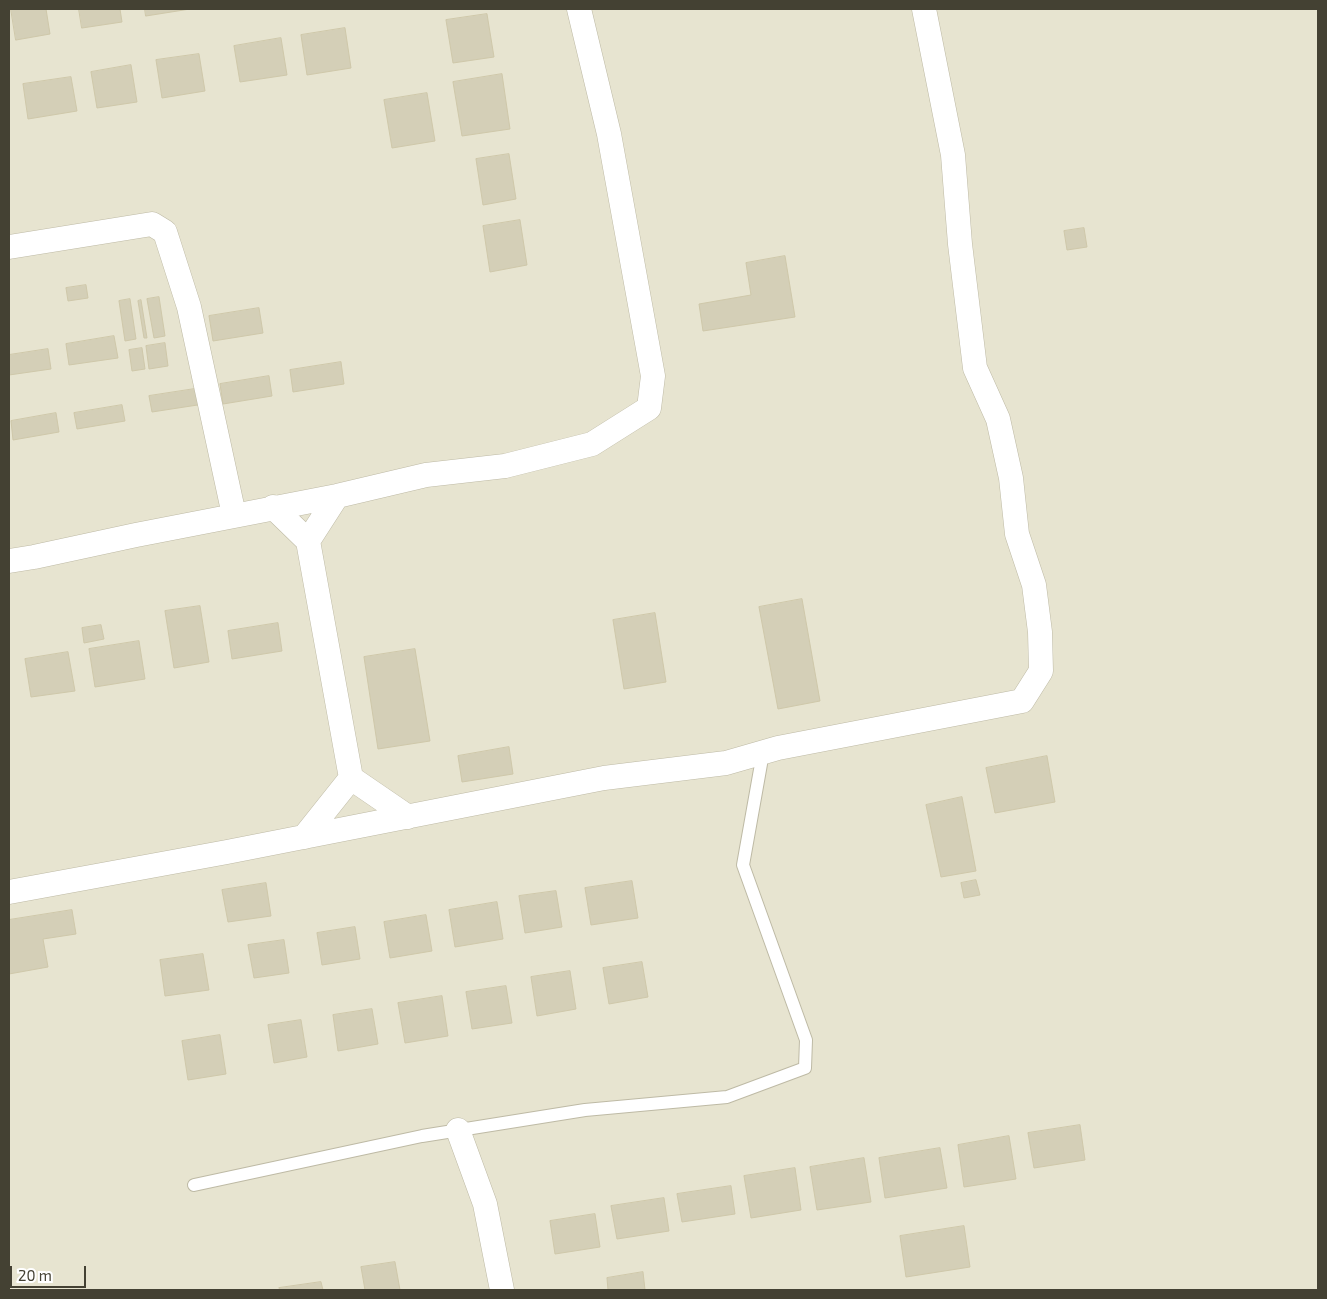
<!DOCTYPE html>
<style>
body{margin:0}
#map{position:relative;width:1327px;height:1299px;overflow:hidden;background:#f2f1e3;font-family:"Exo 2",sans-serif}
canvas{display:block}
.frame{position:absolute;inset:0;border:10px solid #444133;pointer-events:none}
.scale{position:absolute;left:10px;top:1266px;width:76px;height:22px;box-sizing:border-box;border:2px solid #444133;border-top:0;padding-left:6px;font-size:15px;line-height:18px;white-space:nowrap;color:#444133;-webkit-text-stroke:4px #fff;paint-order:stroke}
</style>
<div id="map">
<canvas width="1327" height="1299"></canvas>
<div class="frame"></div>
<div class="scale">20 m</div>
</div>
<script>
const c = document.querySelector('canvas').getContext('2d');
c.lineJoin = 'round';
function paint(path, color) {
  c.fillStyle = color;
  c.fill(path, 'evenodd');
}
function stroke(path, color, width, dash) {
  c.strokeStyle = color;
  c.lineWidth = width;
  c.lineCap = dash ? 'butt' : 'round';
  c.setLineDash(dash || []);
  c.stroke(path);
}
const residential = new Path2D(`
 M9 9H1318V1290H9Z`);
const building = new Path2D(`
 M11 9H46L50 34 16 40Z
 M79 9H120L122 22 82 28Z
 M145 9H190L146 16Z
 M487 14 494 57 453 63 446 20Z
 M345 28 351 68 307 75 301 35Z
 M281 38 287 75 240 82 234 46Z
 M199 54 205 91 162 98 156 60Z
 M131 65 137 102 97 108 91 72Z
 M502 74 510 129 462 136 453 82Z
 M71 77 77 111 28 119 23 84Z
 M427 93 435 141 392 148 384 100Z
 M509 154 516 199 483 205 476 159Z
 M520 220 527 265 490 272 483 226Z
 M1084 228 1087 247 1067 250 1064 231Z
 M785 256 795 317 703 331 699 304 751 295 746 263Z
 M86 285 88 298 68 301 66 288Z
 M159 297 165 336 154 338 147 299Z
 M130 299 136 339 125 341 119 301Z
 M141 300 147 338H144L138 301Z
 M259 308 263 333 213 341 209 316Z
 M114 336 118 358 69 365 66 344Z
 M165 343 168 366 149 369 146 346Z
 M142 348 145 369 132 371 129 350Z
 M48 349 51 369 9 375V355Z
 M341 362 344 384 293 392 290 370Z
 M269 376 272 396 223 404 220 384Z
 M201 388 204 404 152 412 149 396Z
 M122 405 125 421 77 429 74 413Z
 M56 413 59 432 13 440 11 421Z
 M802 599 820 701 778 709 759 607Z
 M200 606 209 662 174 668 165 611Z
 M655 613 666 682 624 689 613 620Z
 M278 623 282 651 232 659 228 631Z
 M101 625 104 639 84 643 82 628Z
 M139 641 145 679 95 687 89 649Z
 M415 649 430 741 378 749 364 657Z
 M68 652 75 691 31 697 25 659Z
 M509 747 513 774 462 782 458 756Z
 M1047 756 1055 802 995 813 986 768Z
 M962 797 976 871 941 877 926 805Z
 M976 880 980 895 964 898 961 883Z
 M632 881 638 918 591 925 585 888Z
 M266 883 271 916 228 922 222 890Z
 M556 891 562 927 525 933 519 896Z
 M497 902 503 939 455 947 449 910Z
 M72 910 76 934 43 939 48 967 9 974V920Z
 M426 915 432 951 390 958 384 922Z
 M355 927 360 959 322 965 317 933Z
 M284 940 289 973 254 978 248 945Z
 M203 954 209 990 165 996 160 960Z
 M642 962 648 997 609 1004 603 968Z
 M570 971 576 1009 537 1016 531 977Z
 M506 986 512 1023 472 1029 466 992Z
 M442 996 448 1036 405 1043 398 1003Z
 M372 1009 378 1044 338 1051 333 1015Z
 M301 1020 307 1057 274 1063 268 1025Z
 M220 1035 226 1074 188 1080 182 1041Z
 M1080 1125 1085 1160 1034 1168 1028 1133Z
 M1009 1136 1016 1179 964 1187 958 1145Z
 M940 1148 947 1188 885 1198 879 1158Z
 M864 1158 871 1202 817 1210 810 1167Z
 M795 1168 801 1210 751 1218 744 1176Z
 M731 1186 735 1214 682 1222 677 1194Z
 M664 1198 669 1231 617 1239 611 1206Z
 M595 1214 600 1247 555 1254 550 1221Z
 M964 1226 970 1267 906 1277 900 1236Z
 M395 1262 400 1290H365L361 1267Z
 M643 1272 645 1290H608L607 1278Z
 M321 1282 323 1290H280L279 1288Z`);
const service = new Path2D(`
 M194 1185 422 1136 585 1110 727 1097 805 1068 806 1040 743 865 761 764V753`);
const minor = new Path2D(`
 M9 247 152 224 165 232 189 307 234 515
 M273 507 308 541 351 778 304 837
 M308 541 337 496
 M9 561 34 557 136 535 337 496 426 475 505 466 592 444 649 408 653 376 609 134 579 9
 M351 778 408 817
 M9 892 227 852 604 778 726 763 778 748 1022 701 1041 671 1040 632 1034 585 1017 534 1011 478 998 419 975 368 960 244 953 155 924 9
 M458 1130 485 1204 502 1290`);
paint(residential, '#e7e4d0');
paint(building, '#d4cfb7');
stroke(building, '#cfc8aa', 1);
stroke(service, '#bebaa5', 14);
stroke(minor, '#bebaa5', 25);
stroke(service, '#fff', 12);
stroke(minor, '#fff', 24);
</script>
